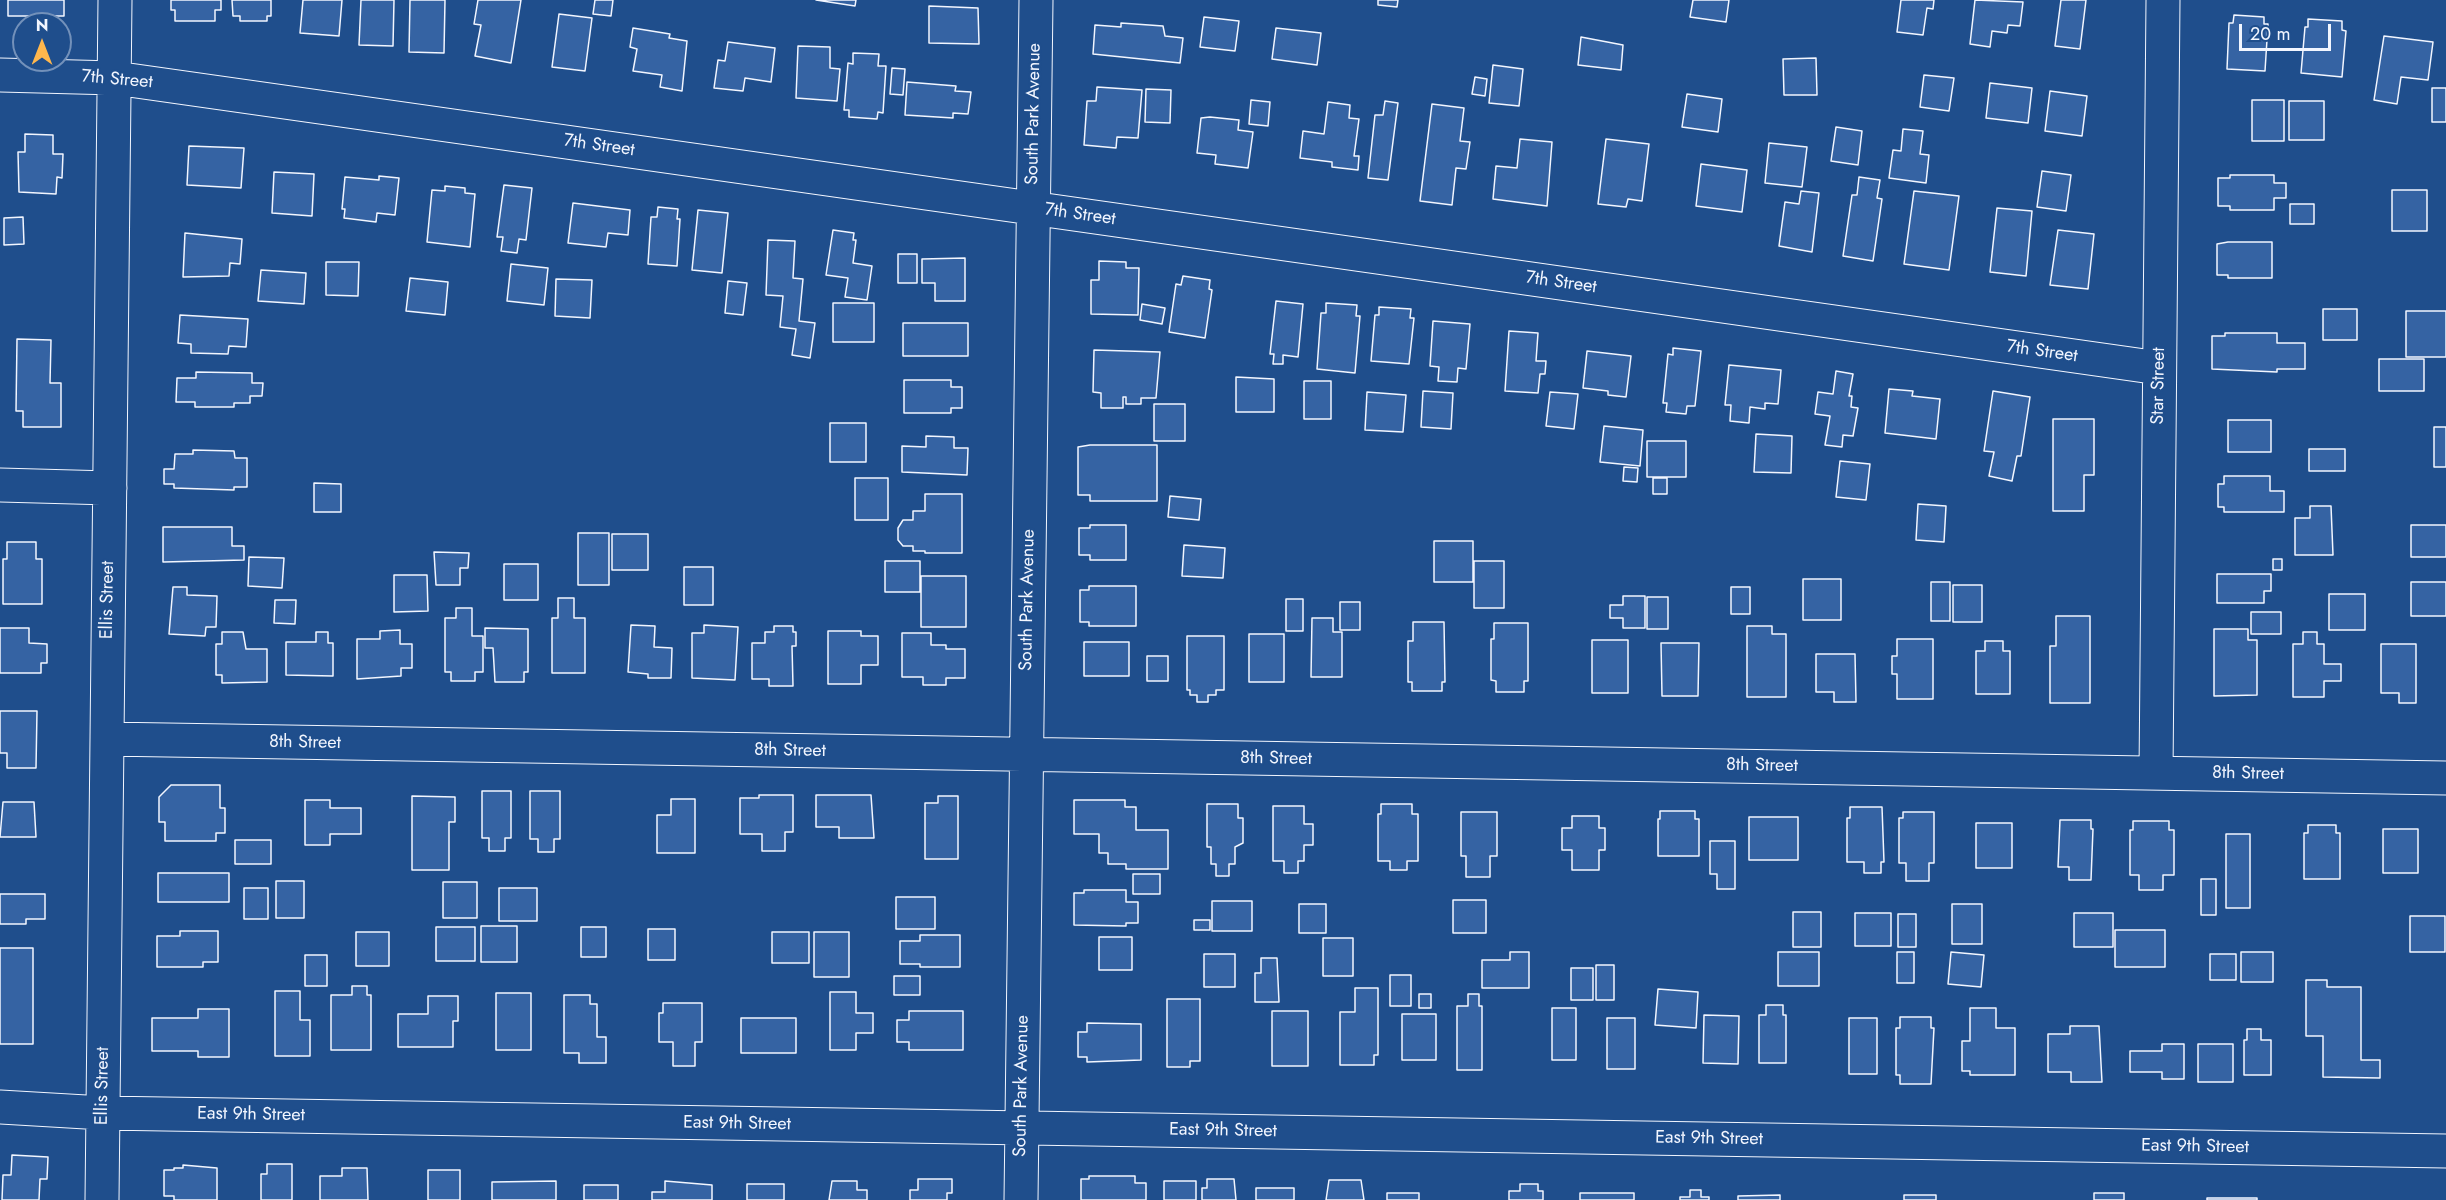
<!DOCTYPE html>
<style>
body{margin:0}
#map{position:relative;width:2446px;height:1200px;overflow:hidden;background:#1f4e8c;font-family:Jost,sans-serif}
canvas{display:block}
.north{position:absolute;left:12px;top:12px;width:60px;height:60px;box-sizing:border-box;background:#1f4e8c;border:2px solid #7391ba;border-radius:50%;rotate:0deg;font-size:16px;font-weight:700;line-height:24px;text-align:center;color:#f2f6ff}
.north::after{content:'';display:block;margin:auto;width:21px;height:27px;background:#ffb74d;clip-path:polygon(50% 0,100% 100%,50% 72%,0 100%)}
.scale{position:absolute;left:2239px;top:24px;width:92px;height:27px;box-sizing:border-box;border:3px solid #f2f6ff;border-top:0;padding-left:8px;font-size:18px;line-height:21px;white-space:nowrap;color:#f2f6ff;-webkit-text-stroke:4px #1f4e8c;paint-order:stroke}
</style>
<div id="map">
<canvas width="2446" height="1200"></canvas>
<div class="north">N</div>
<div class="scale">20 m</div>
</div>
<script>
const c = document.querySelector('canvas').getContext('2d');
c.lineJoin = 'round';
function paint(path, color) {
  c.fillStyle = color;
  c.fill(path, 'evenodd');
}
function stroke(path, color, width, dash) {
  c.strokeStyle = color;
  c.lineWidth = width;
  c.lineCap = dash ? 'butt' : 'round';
  c.setLineDash(dash || []);
  c.stroke(path);
}
function drawText(font, color, halo, rows, align = 'center') {
  c.font = font + ' Jost,sans-serif';
  c.lineWidth = 4.5;
  c.setLineDash([]);
  c.textBaseline = 'middle';
  c.strokeStyle = halo;
  c.fillStyle = color;
  for (const [text, x, y, turn = 0] of rows) {
    c.save();
    c.translate(x, y);
    c.rotate((+turn || 0) * Math.PI / 180);
    c.textAlign = isNaN(turn) ? turn : align;
    if (halo) c.strokeText(text, 0, 0);
    c.fillText(text, 0, 0);
    c.restore();
  }
}
const building = new Path2D(`
 M8 0H64V16H8Z
 M171 0H221V10H215V21H175V10H171Z
 M232 0H271V16H267V21H240V16H233Z
 M303 0H342L339 36 300 33Z
 M361 0H394L393 46 359 45Z
 M410 0H445L444 53 409 52Z
 M478 0H521L511 63 475 56 481 25 474 24Z
 M595 0H613L611 16 593 14Z
 M816 0H856L855 6Z
 M1378 0H1398L1397 7 1378 5Z
 M1693 0H1729L1726 22 1690 17Z
 M1901 0H1934L1933 9 1927 8 1923 35 1897 32Z
 M1975 0 2023 2 2020 26 2008 25 2007 33 1992 31 1990 47 1970 44Z
 M2061 0H2086L2080 49 2055 46Z
 M929 6 978 8 979 44 929 43Z
 M559 14 592 18 585 71 552 67Z
 M2234 15 2264 17V24H2268L2265 71 2227 69 2229 23H2233Z
 M1204 17 1239 21 1235 51 1200 47Z
 M2308 19 2342 21V30L2346 31 2342 77 2301 73 2305 27H2308Z
 M1121 23 1163 26 1165 36 1183 38 1180 63 1093 54 1095 25 1121 27Z
 M633 28 670 34 669 38 687 41 682 91 660 87 662 75 633 71 637 49 630 47Z
 M1276 28 1321 33 1317 65 1272 59Z
 M2384 36 2433 42 2428 80 2401 77 2397 104 2374 100Z
 M1581 37 1623 45 1621 70 1578 65Z
 M728 42 775 48 771 82 745 78 743 91 714 88 718 60 725 61Z
 M798 46 830 47V68L840 69 837 101 796 98Z
 M853 53 879 54 878 66H886L883 113 878 112 877 119 849 117V110H844L848 63 853 64Z
 M1816 58 1817 95H1784L1783 59Z
 M1493 65 1523 69 1519 106 1489 103Z
 M892 68 905 69 903 95 890 94Z
 M1924 75 1954 78 1949 111 1920 107Z
 M1475 77 1487 79 1485 96 1472 94Z
 M907 82 956 86 955 91 971 92 968 114 953 113V118L905 115Z
 M1990 83 2032 88 2028 123 1986 118Z
 M1097 87 1142 90 1138 138 1117 137 1116 148 1084 145 1087 101H1096Z
 M2432 88H2446V122H2432Z
 M1146 89 1171 90 1170 123 1145 122Z
 M2050 91 2087 96 2082 136 2045 131Z
 M1687 94 1722 99 1718 132 1682 127Z
 M1251 100 1270 102 1268 126 1249 124Z
 M2252 100H2284V141H2252Z
 M1385 101 1398 103 1388 180 1368 178 1375 115H1383Z
 M2289 101H2324V140H2289Z
 M1328 102 1350 105 1349 118 1359 119 1354 156H1359L1358 170 1332 167V162L1300 158 1303 131 1324 134Z
 M1432 104 1464 108 1460 141 1470 142 1466 169 1456 168 1452 205 1420 201Z
 M1210 117 1239 120 1238 130 1253 132 1248 168 1215 164 1216 155 1197 153 1201 118Z
 M1836 127 1862 131 1858 165 1831 161Z
 M1903 129 1923 131 1920 154 1929 155 1926 183 1889 178 1893 150 1901 151Z
 M25 134 53 135V154H63L62 178 57 177 56 194 19 192 18 152H25Z
 M1520 139 1552 142 1547 206 1493 199 1496 166 1517 168Z
 M1606 139 1649 144 1642 201 1628 199 1626 207 1598 204Z
 M1769 143 1807 147 1802 187 1765 183Z
 M189 146 244 148 241 188 187 185Z
 M1701 164 1747 170 1742 212 1696 206Z
 M2042 171 2071 175 2066 211 2037 207Z
 M274 172 314 174 312 216 272 213Z
 M2230 175H2274V183H2286V198H2274V210H2230V206H2218V178H2230Z
 M379 176 399 178 395 215 377 213 376 222 344 218 345 209H342L345 177 379 180Z
 M1859 177 1880 180 1877 198 1882 199 1873 261 1843 256 1852 195H1857Z
 M504 185 532 188 526 240 519 239 517 253 501 251 503 237H497Z
 M445 186 465 188V193L475 194 470 247 427 242 432 190 445 191Z
 M2392 190H2427V231H2392Z
 M1801 191 1819 193 1812 252 1779 246 1785 202 1799 204Z
 M1914 191 1959 196 1949 270 1904 264Z
 M573 203 630 210 628 235 608 233 606 247 568 243Z
 M2290 204H2314V224H2290Z
 M658 207 678 209 677 219H680L677 266 648 264 651 217H657Z
 M1997 208 2032 211 2026 276 1990 272Z
 M698 210 728 213 722 273 692 270Z
 M23 217 24 244 4 245V218Z
 M833 230 854 233 853 240H856L853 263 872 266 867 300 845 297 848 278 826 275Z
 M2058 230 2094 234 2088 289 2050 285Z
 M185 233 242 239 240 264 230 263 229 276 183 277Z
 M768 240 795 241 793 278 803 279 799 321 815 323 810 358 792 355 796 329 780 327 783 296 766 295Z
 M2228 242H2272V278H2228V275H2217V244Z
 M898 254H917V283H898Z
 M965 258V301H935V283H922V259Z
 M1099 261 1126 262V268H1139L1138 315 1091 314V280H1099Z
 M326 262H359L358 296 326 295Z
 M511 264 548 268 544 305 507 301Z
 M261 270 306 273 304 304 258 301Z
 M1183 276 1210 280 1209 289 1212 290 1205 338 1169 332 1176 284 1181 285Z
 M410 278 448 282 445 315 406 311Z
 M556 279 592 280 590 318 555 316Z
 M728 281 747 283 743 315 725 313Z
 M1276 301 1303 304 1298 357 1283 355V364H1273L1274 354H1270Z
 M833 303H874V342H833Z
 M1326 303 1357 305 1356 316H1360L1355 373 1317 369 1321 313H1326Z
 M1142 304 1165 308 1162 324 1140 320Z
 M1379 307 1411 309 1410 318H1414L1409 364 1371 361 1375 315H1379Z
 M2323 309H2357V340H2323Z
 M2406 311H2446V357H2406Z
 M180 315 248 319 246 347 229 346 228 354 191 353V344L178 343Z
 M1433 321 1470 324 1466 369 1458 368 1457 382 1438 381 1439 367 1430 366Z
 M903 323H968V356H903Z
 M1509 331 1538 333 1536 361H1546L1545 374H1540L1538 393 1505 391Z
 M2225 333H2277V343H2305V369H2277V372L2212 369V336H2225Z
 M17 339 51 340 50 383H61V427H23V411H16Z
 M1673 348 1701 351 1695 406H1687L1686 414 1666 412 1667 403H1663L1668 354 1673 355Z
 M1094 350 1160 352 1156 398H1141V404H1126V397H1123V408H1101V393L1093 392Z
 M1587 351 1631 356 1626 397 1608 395V391L1583 388Z
 M2379 359H2424V391H2379Z
 M1729 365 1781 370 1778 404 1765 403V409L1750 407 1749 423 1730 421 1731 405H1725Z
 M1836 371 1853 374 1849 396H1852L1851 407 1858 408 1853 436 1843 435 1842 447 1825 445 1830 416 1815 414 1818 392 1833 394Z
 M196 372 252 373V383H263L262 396H250V403H234V407H195V402H176L177 378H196Z
 M1236 377 1274 379V412H1236Z
 M904 380H951V387H962V408H951V413H904Z
 M1304 381H1331V419H1304Z
 M1889 389 1913 391 1912 396 1940 399 1936 439 1885 433Z
 M1423 391 1453 393 1451 429 1421 427Z
 M1993 391 2030 397 2021 456H2017L2012 481 1989 476 1994 452 1984 451Z
 M1367 392 1406 395 1403 432 1365 430Z
 M1550 392 1578 394 1574 429 1546 426Z
 M1154 404H1185V441H1154Z
 M2053 419H2094V475H2084V511H2053Z
 M2228 420H2271V452H2228Z
 M830 423H866V462H830Z
 M1604 426 1643 430 1640 466 1600 462Z
 M2434 427H2446V467H2434Z
 M1756 434 1792 436 1791 473 1754 472Z
 M926 436 954 437V448H968L967 475 902 472V446L926 447Z
 M1647 441H1686V477H1647Z
 M1090 445H1157V501H1090V495H1078V447Z
 M2309 449H2345V471H2309Z
 M193 450 234 451 235 458H247V487H234V490L174 488V484H164V469H174L175 454H193Z
 M1840 461 1870 464 1866 500 1836 497Z
 M1624 467 1638 468 1637 482 1623 481Z
 M2224 476H2270V491H2284V512H2224V507H2218V484H2224Z
 M855 478H888V520H855Z
 M1653 478H1667V494H1653Z
 M314 483 341 484V512H314Z
 M925 494H962V553H925V551H913V546H903L898 540V528L903 520H913V511H925Z
 M1170 496 1201 499 1199 520 1168 517Z
 M1918 504 1946 506 1944 542 1916 540Z
 M2310 506H2331L2333 555H2295V518H2310Z
 M1090 525H1126V560H1090V555H1079V528H1090Z
 M2411 525H2446V557H2411Z
 M163 527H232V546H244V560L163 562Z
 M578 533H609V585H578Z
 M612 534H648V570H612Z
 M1434 541H1473V582H1434Z
 M7 542H36V559H42V604H3V559H7Z
 M1184 545 1225 548 1223 578 1182 576Z
 M434 552 469 553 468 568H460V585H436Z
 M249 557 284 558 282 588 248 586Z
 M2273 559H2282V570H2273Z
 M885 561H920V592H885Z
 M1474 561H1504V608H1474Z
 M504 564H538V600H504Z
 M684 567H713V605H684Z
 M2217 574H2271V591H2264V603H2217Z
 M394 575H427L428 611 394 612Z
 M921 576H966V627H921Z
 M1803 579H1841V620H1803Z
 M1931 582H1950V621H1931Z
 M2411 582H2446V616H2411Z
 M1953 585H1982V622H1953Z
 M1089 586H1136V626H1089V622H1080V590H1089Z
 M173 587H187V595L217 596 216 627H206L205 636 169 634Z
 M1731 587H1750V614H1731Z
 M2329 594H2365V630H2329Z
 M1623 596H1645V628H1623V618H1610V605H1623Z
 M1647 597H1668V629H1647Z
 M558 598H574V618H585V673H552V618H558Z
 M1286 599H1303V631H1286Z
 M275 600H296L295 624 274 623Z
 M1340 602H1360V630H1340Z
 M456 608H472V636H483V672H475V681H451V672H445V618H456Z
 M2251 612H2281V634H2251Z
 M2056 616H2090V703H2050V646H2056Z
 M1312 618H1333V632H1342V677H1311Z
 M1413 622H1444L1445 682H1442V691H1412V682H1408V641H1413Z
 M1494 623H1528V681H1524V692H1496V681L1491 680V639H1494Z
 M631 625 655 626 654 647 672 648 671 678H648V674L628 672Z
 M704 625 738 627 735 680 692 678V633H704Z
 M774 626H793V632H796V646H792L793 686H769V679H752V643H765V632H774Z
 M1747 626H1772V634H1786V697H1747Z
 M0 628H29V643L47 644V663H41V673H0Z
 M485 628 528 629V672H524V682H495L493 648H485Z
 M2214 629H2248V640H2257V695L2214 696Z
 M400 630V644H412V668H401V676L357 679V639H380V631Z
 M828 631H861V636H878V665H861V684H828Z
 M222 632H243L246 649H267V682L222 683V675H216V644H222Z
 M316 632H328V643H333V676L286 675V642H316Z
 M2303 632H2317V644H2324V664H2341V681H2324V697H2293V644H2303Z
 M902 633H931V645H946V649H965V678H946V685H923V677H902Z
 M1249 634H1284V682H1249Z
 M1187 636H1224V690H1216V695H1208V702H1197V695H1190V690H1187Z
 M1897 639H1933V699H1897V674H1892V656H1897Z
 M1592 640H1628V693H1592Z
 M1985 641H2003V651H2010V694H1976V651H1985Z
 M1084 642H1129V676H1084Z
 M1661 643H1699L1698 696H1662Z
 M2381 644H2416V703H2399V693H2381Z
 M1816 654H1855L1856 702H1834V692H1816Z
 M1147 656H1168V681H1147Z
 M0 711H37L36 768H7V753H0Z
 M171 785H220V808H225V833H216V841H165V822H159V797Z
 M482 791H511V838H505V851H489V838H482Z
 M530 791H560V839H554V852H538V839H530Z
 M759 795H793V832H785V851H762V834H740V798H759Z
 M816 795H871L874 838H839V827H816Z
 M412 796 455 797V822H449V870H412Z
 M938 796H958V859H925V803H938Z
 M671 799H695V853H657V815H671Z
 M305 800H330V808H361V834H330V845H305Z
 M1074 800H1125V807H1136V830H1168V869H1126V864H1108V853H1099V834H1074Z
 M3 802H34L36 837H0Z
 M1207 804H1238V818H1243V843L1235 847V864H1229V876H1216V864H1211V847H1207Z
 M1381 804H1412V814H1418V861H1407V870H1390V861H1378V814H1381Z
 M1273 806H1304V824H1313V845H1304V861H1298V873H1284V861H1273Z
 M1850 807H1882L1884 862H1881V873H1864V862H1847V818H1850Z
 M1660 811H1695V819H1699V856H1658V819H1660Z
 M1461 812H1497V856H1490V877H1466V856H1461Z
 M1903 812H1934V863H1929V881H1906V863H1899V818H1903Z
 M1572 816H1599V828H1605V850H1599V870H1572V850H1562V828H1572Z
 M1749 817H1798V860H1749Z
 M2060 820H2091V829H2093L2091 880H2069V867H2058Z
 M2133 821H2169V830H2174V875H2163V890H2139V875H2130V830H2133Z
 M1976 823H2012V868H1976Z
 M2308 825H2336V833H2340V879H2304V833H2308Z
 M2383 829H2418V873H2383Z
 M2226 834H2250V908H2226Z
 M235 840H271V864H235Z
 M1710 841H1735V889H1717V874H1710Z
 M158 873H229V902H158Z
 M1133 874H1160V894H1133Z
 M2201 879H2216V915H2201Z
 M276 881H304V918H276Z
 M443 882H477V918H443Z
 M244 888H268V919H244Z
 M499 888H537V921H499Z
 M1084 890H1126V902H1138V923H1126V926L1074 925V893H1084Z
 M0 894H45V919H26V924H0Z
 M896 897H935V929H896Z
 M1453 900H1486V933H1453Z
 M1212 901H1252V931H1212Z
 M1299 904H1326V933H1299Z
 M1952 904H1982V944H1952Z
 M1793 912H1821V947H1793Z
 M1855 913H1891V946H1855Z
 M2074 913H2113V947H2074Z
 M1898 914H1916V947H1898Z
 M2410 916H2445V952H2410Z
 M1194 920H1210V930H1194Z
 M481 926H517V962H481Z
 M436 927H475V961H436Z
 M581 927H606V957H581Z
 M648 929H675V960H648Z
 M2115 930H2165V967H2115Z
 M180 931H218V962H203V967H157V936H180Z
 M356 932H389V966H356Z
 M772 932H809V963H772Z
 M814 932H849V977H814Z
 M920 935H960V967H920V964H900V941H920Z
 M1099 937H1132V970H1099Z
 M1323 938H1353V976H1323Z
 M0 948H33V1044H0Z
 M1510 952H1529V988H1482V960H1510Z
 M1778 952H1819V986H1778Z
 M1897 952H1914V983H1897Z
 M1951 952 1984 955 1981 987 1948 984Z
 M2241 952H2273V982H2241Z
 M1204 954H1235V987H1204Z
 M2210 954H2236V980H2210Z
 M305 955H327V986H305Z
 M1261 958H1277L1279 1002H1255V973H1261Z
 M1596 965H1614V1000H1596Z
 M1571 968H1593V1000H1571Z
 M1390 975H1411V1006H1390Z
 M894 976H920V995H894Z
 M2306 980H2327V987H2361V1060H2380V1078L2323 1077V1036H2306Z
 M352 986H367V995H371V1050H331V995H352Z
 M1355 988H1378V1055H1374V1065H1340V1012H1355Z
 M1658 989 1698 992 1696 1028 1655 1025Z
 M275 991H300V1020H310V1056H275Z
 M830 992H856V1013H873V1033H856V1050H830Z
 M496 993H531V1050H496Z
 M1419 994H1431V1008H1419Z
 M1468 994H1479V1006H1482V1070H1457V1006H1468Z
 M564 995H590V1004H597V1037H606V1063H579V1053H564Z
 M428 996H458V1021H453V1047H398V1014H428Z
 M1167 999H1200V1061H1190V1067H1167Z
 M663 1003H702V1042H695V1066H673V1042H659V1013H663Z
 M1766 1005H1783V1015H1786V1063H1759V1015H1766Z
 M1552 1008H1576V1060H1552Z
 M1970 1008H1996V1028H2015V1075H1970V1071H1962V1041H1970Z
 M198 1009H229V1057H198V1051H152V1018H198Z
 M909 1011H963V1050H909V1042H897V1020H909Z
 M1272 1011H1308V1066H1272Z
 M1402 1014H1436V1060H1402Z
 M1704 1015 1739 1016 1738 1064 1703 1063Z
 M1900 1017H1931V1028H1934L1931 1084H1900V1075H1896V1028H1900Z
 M741 1018H796V1053H741Z
 M1607 1018H1635V1069H1607Z
 M1849 1018H1877V1074H1849Z
 M1087 1023 1141 1024V1060L1087 1062V1057H1078V1032H1087Z
 M2070 1026H2099L2102 1082H2071V1072H2048V1034H2070Z
 M2247 1029H2261V1040H2271V1075H2244V1040H2247Z
 M2162 1044H2184V1079H2162V1072H2130V1051H2162Z
 M2198 1044H2233V1082H2198Z
 M12 1155 48 1157 47 1179H40L39 1200H2L3 1175H11Z
 M267 1164H292V1200H261V1174H267Z
 M183 1165 217 1168V1200H174V1196H164V1170H174V1168H183Z
 M342 1168H367L368 1200H320V1176H342Z
 M428 1170H460V1200H428Z
 M1089 1176H1135V1183H1146V1200H1081V1179H1089Z
 M918 1179H952V1193H947V1200H910V1190H918Z
 M1207 1179H1234L1236 1200H1202V1188H1207Z
 M1329 1180H1361L1364 1200H1326Z
 M556 1181V1200H492V1182Z
 M665 1181 712 1185V1200H652V1192H665Z
 M832 1181H857V1190H867V1200H829Z
 M1164 1181H1196V1200H1164Z
 M747 1184H784V1200H747Z
 M1520 1184H1538V1191H1543V1200H1509V1191H1520Z
 M584 1185H618V1200H584Z
 M1256 1188H1294V1200H1256Z
 M1690 1190H1701V1197H1709V1200H1680V1197H1690Z
 M1387 1193H1419V1200H1387Z
 M1580 1193H1634V1200H1580Z
 M2094 1193H2124V1200H2094Z
 M1780 1195V1200H1738V1196Z
 M1904 1195H1936V1200H1904Z
 M2207 1198H2257V1200H2207Z`);
const minor = new Path2D(`
 M0 75 115 78 2159 368
 M0 485 110 488
 M107 739 2446 778
 M2156 773 2163 0
 M0 1107 103 1113 2446 1151
 M102 1200 115 0
 M1021 1200 1036 0`);
const streetNames = [
 ["7th Street",117,80,5],
 ["South Park Avenue",1034,114,-89],
 ["7th Street",599,146,8],
 ["7th Street",1080,215,8],
 ["7th Street",1561,283,8],
 ["7th Street",2042,352,8],
 ["Star Street",2159,386,-89],
 ["Ellis Street",108,600,-89],
 ["South Park Avenue",1028,600,-89],
 ["8th Street",305,743,1],
 ["8th Street",790,751,1],
 ["8th Street",1276,759,1],
 ["8th Street",1762,766,1],
 ["8th Street",2248,774,1],
 ["Ellis Street",103,1086,-89],
 ["South Park Avenue",1022,1086,-89],
 ["East 9th Street",251,1115,1],
 ["East 9th Street",737,1124,1],
 ["East 9th Street",1223,1131,1],
 ["East 9th Street",1709,1139,1],
 ["East 9th Street",2195,1147,1]
];
paint(building, '#3563a3');
stroke(building, '#f2f6ff', 1.5);
stroke(minor, '#f2f6ff', 35);
stroke(minor, '#1f4e8c', 33);
drawText('18px', '#f2f6ff', '#1f4e8c', streetNames);
</script>
